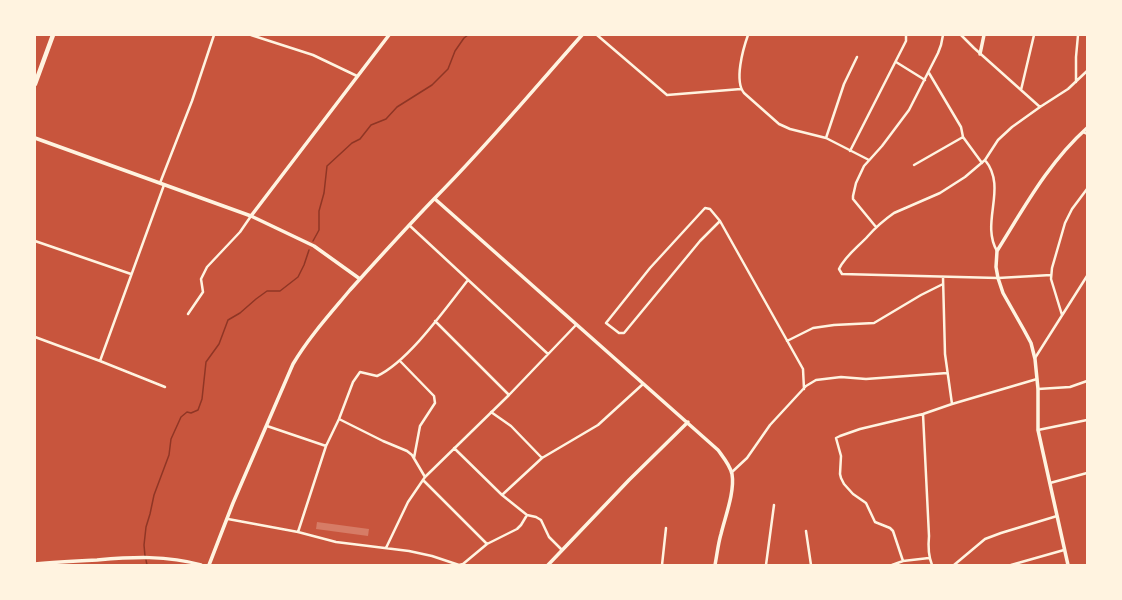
<!DOCTYPE html>
<style>
body{margin:0}
#map{position:relative;width:1122px;height:600px;overflow:hidden;background:#c8553d;font-family:Roboto,sans-serif}
canvas{display:block}
.frame{position:absolute;inset:0;border:36px solid #fff3e0;pointer-events:none}
</style>
<div id="map">
<canvas width="1122" height="600"></canvas>
<div class="frame"></div>
</div>
<script>
const c = document.querySelector('canvas').getContext('2d');
c.lineJoin = 'round';
function stroke(path, color, width, dash) {
  c.strokeStyle = color;
  c.lineWidth = width;
  c.lineCap = dash ? 'butt' : 'round';
  c.setLineDash(dash || []);
  c.stroke(path);
}
function paint(path, color) {
  c.fillStyle = color;
  c.fill(path, 'evenodd');
}
const stream = new Path2D(`
 M313 241 319 230V211L324 193 327 166 352 143 360 139 371 125 386 119 397 107 432 85 448 69 455 51 464 38 468 35
 M145 556 144 545 146 527 150 514 154 495 169 455 171 439 181 417 187 412 191 413 198 410 202 399 206 362 219 344 228 320 240 313 256 299 267 291H280L298 277 304 265 309 250
 M146 560 147 565`);
const building = new Path2D(`
 M317 522 369 529 368 536 316 529Z`);
const minor = new Path2D(`
 M251 35 313 55 357 76
 M597 35 667 95 741 89
 M748 35C743 49 734 81 744 93L779 124 790 129 826 138 869 160
 M961 35 974 48 1040 107
 M896 62 925 80
 M929 73 961 127 963 137 982 163
 M1076 82V57L1078 35
 M1021 90 1034 35
 M1083 132 1087 134
 M826 138 844 84 857 57
 M850 151 906 41V35
 M985 160C1008 188 980 222 997 251
 M914 165 963 137
 M160 183 192 101 214 35
 M720 221 700 241 624 333H619L606 323 650 268 705 208 710 209 720 221 803 369 804 389
 M409 225 548 354
 M876 227 853 199V196L856 183 864 166 882 146 909 110 938 53 941 45 943 35
 M35 241 131 274
 M1051 275 998 278 842 274 839 269C845 256 858 247 868 236 876 227 884 220 894 213L940 193 965 177 985 160 998 140 1012 127 1040 107 1068 89 1087 71
 M943 277 945 354 952 404
 M188 314 203 292 201 279 207 267 240 232 251 216
 M1062 315 1051 279 1052 268 1065 223 1072 209 1087 189
 M435 321 509 395
 M35 337 100 361 165 387
 M787 341 813 328 834 325 874 323 921 295 943 284
 M1035 358 1087 276
 M100 361 164 185
 M400 361 434 396 435 403 420 426 414 458
 M1038 389 1070 387 1087 381
 M491 412 511 426 542 458
 M923 414 929 536C928 546 928 555 932 565
 M339 419 383 441 407 451 412 455 425 477
 M267 426 326 446
 M1038 430 1087 420
 M454 448 502 495 527 515 536 517 541 520 549 537 562 550
 M732 472 747 458 770 425 806 386 816 380 841 377 866 379 947 373
 M423 480 487 544
 M1050 483 1087 473
 M502 495 542 458 598 425 643 384
 M228 519 298 532 336 542 409 551 432 556 459 565 463 564 487 544 517 529 521 525 527 515
 M806 531 811 565
 M298 532 326 446 339 419 353 382 360 372 377 376C408 362 446 308 468 280
 M386 548 408 502 425 477 509 395 576 325
 M903 561 893 531 890 528 875 522 866 503 853 494 844 484 841 478 840 474 841 456 836 438 840 436 860 429 923 414 952 404 1037 379
 M662 565 666 528
 M766 565 774 505
 M892 565 903 561 929 558
 M954 565 985 539 1001 533 1057 516
 M1011 565 1064 550`);
const tertiary = new Path2D(`
 M980 54 984 35
 M35 138 251 216 314 246 360 279
 M435 199 718 450C723 457 730 465 732 474 735 492 725 517 721 534 718 544 717 555 715 565
 M251 216 389 35
 M35 564C55 562 76 561 97 560 132 557 167 555 201 565
 M209 565 233 503 293 364C309 337 330 314 350 290 378 259 405 229 434 199 486 147 533 90 582 35
 M548 565 629 480 688 422
 M1068 565 1038 430V389L1035 359 1031 343 1024 330 1003 293 998 278 996 267 997 251C1024 208 1048 163 1087 128`);
const trunk = new Path2D(`
 M35 84 53 35`);
stroke(stream, '#8f3625', 1.5);
paint(building, '#d67c66');
stroke(minor, '#fff3e0', 2.5);
stroke(tertiary, '#fff3e0', 3.5);
stroke(trunk, '#fff3e0', 4.5);
</script>
